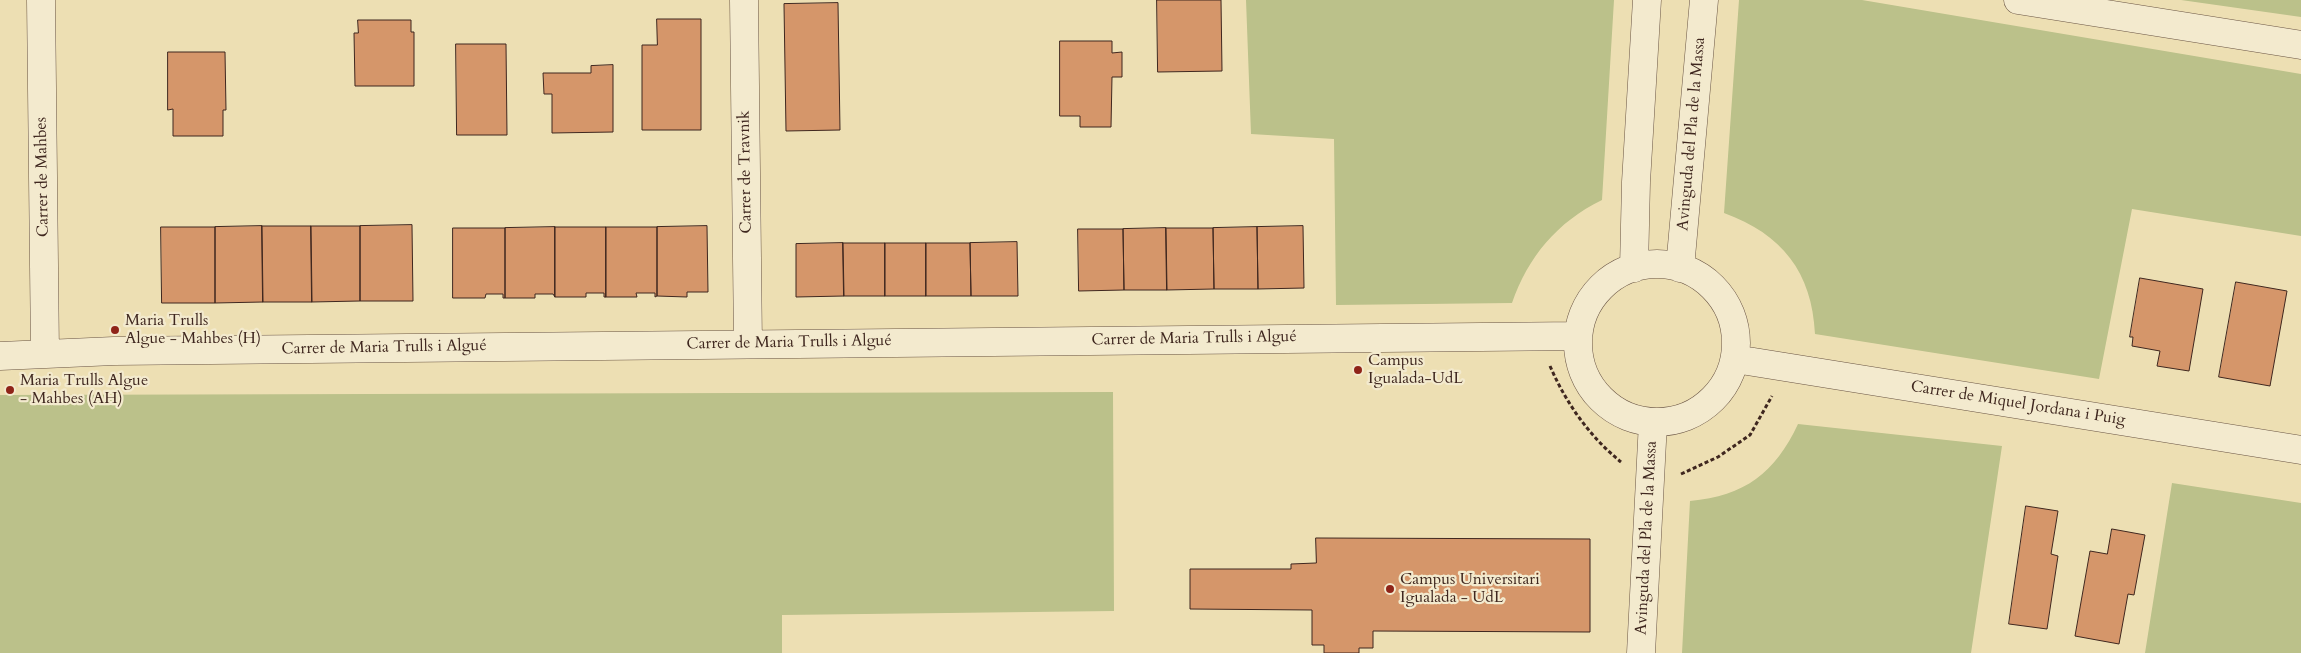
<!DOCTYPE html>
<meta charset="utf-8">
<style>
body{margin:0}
canvas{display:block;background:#eddfb3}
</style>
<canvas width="2301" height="653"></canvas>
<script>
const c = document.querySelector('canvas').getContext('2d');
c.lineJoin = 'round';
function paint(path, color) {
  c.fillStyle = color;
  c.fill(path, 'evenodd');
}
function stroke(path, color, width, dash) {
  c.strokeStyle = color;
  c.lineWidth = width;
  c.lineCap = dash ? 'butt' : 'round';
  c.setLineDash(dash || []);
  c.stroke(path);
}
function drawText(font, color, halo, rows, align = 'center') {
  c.font = font + ' Cardo,serif';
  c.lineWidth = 4.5;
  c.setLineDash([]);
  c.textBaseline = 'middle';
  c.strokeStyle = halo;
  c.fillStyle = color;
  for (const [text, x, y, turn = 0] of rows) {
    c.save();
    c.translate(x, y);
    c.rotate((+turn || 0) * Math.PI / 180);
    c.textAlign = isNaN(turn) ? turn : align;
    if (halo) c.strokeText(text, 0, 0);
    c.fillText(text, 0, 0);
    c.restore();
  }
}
const green = new Path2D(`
 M1246 0H1614L1602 200C1557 222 1528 257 1512 303L1336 305 1334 139 1251 134Z
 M1739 0H1862L2301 74V236L2132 209 2099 379 1815 334C1812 272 1782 234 1724 213Z
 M2181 0H2301V17Z
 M1113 392 1114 611 782 615V653H0V395Z
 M1798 424 2002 446 1971 653H1682L1690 501C1745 496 1775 473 1798 424Z
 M2172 483 2301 503V653H2145Z`);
const building = new Path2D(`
 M1157 0H1221L1222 71 1158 72Z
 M838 3 840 130 786 131 784 4Z
 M657 19H701V130H642V45H657Z
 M358 20H411V32H414V86H355L354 33H358Z
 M1060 41H1112V53L1122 52V77H1112L1111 127H1080V116H1060Z
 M456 44H506L507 135H457Z
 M168 52H225L226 110H223V136H173V109L168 110Z
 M613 65V132L552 133V94H544L543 73H591V66Z
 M412 225 413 301H360V226Z
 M262 226 263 302 215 303V227Z
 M262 226H311L312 302H263Z
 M311 226H360V301L312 302Z
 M707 226 708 292H687V297L657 296V227Z
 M1303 226 1304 288 1258 289 1257 227Z
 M161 227H215V303H162Z
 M555 227V297L553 294H535V298H505V228Z
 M555 227H606V297H604V293H586V297H555Z
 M606 227H657V296L655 297V293H636L637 297H606Z
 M1257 227 1258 289H1214L1213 228Z
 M453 228H505V298H503V294H486L485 298H453Z
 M1166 228 1167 290H1124L1123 229Z
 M1166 228H1213L1214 289 1167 290Z
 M1078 229H1123L1124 290 1079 291Z
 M1017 242 1018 296H971L970 243Z
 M843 243 844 296 796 297V244Z
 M843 243H885V296H844Z
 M885 243H926V296H885Z
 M926 243H970L971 296H926Z
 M2140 278 2203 289 2189 371 2157 366 2160 351 2132 346 2133 337H2130Z
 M2236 282 2287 291 2270 386 2219 377Z
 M2026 506 2058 511 2051 554 2058 556 2047 629 2009 624Z
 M2112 529 2145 535 2134 595 2128 594 2119 644 2075 636 2090 551 2107 554Z
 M1316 538 1590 539V632L1373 631V648H1359V653H1324V645H1312V610L1190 609V569H1291V564L1316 563Z`);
const path = new Path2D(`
 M1550 366C1566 403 1589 436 1621 462
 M1681 474 1718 457 1750 435 1772 396`);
const minor = new Path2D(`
 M41 0 45 353
 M744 0 748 344
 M2018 0 2301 45
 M1578 343a79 79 0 1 1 158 0a79 79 0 1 1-158 0Z
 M1634 268 1636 182 1647 0
 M1680 268 1704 0
 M0 356 114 351 1578 336
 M1735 359 2301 450
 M1641 653 1653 422`);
const markers = [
 [115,330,5,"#8f2418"],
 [1358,370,5,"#8f2418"],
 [10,390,5,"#8f2418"],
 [1390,589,5,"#8f2418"]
];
const streetNames = [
 ["Avinguda del Pla de la Massa",1692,134,-85],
 ["Carrer de Travnik",746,172,-91],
 ["Carrer de Mahbes",43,177,-91],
 ["Carrer de Maria Trulls i Algué",1194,339,-1],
 ["Carrer de Maria Trulls i Algué",789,343,-1],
 ["Carrer de Maria Trulls i Algué",384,348,-1],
 ["Carrer de Miquel Jordana i Puig",2018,404,9],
 ["Avinguda del Pla de la Massa",1647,538,-87]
];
const poiNames = [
 ["Maria Trulls",125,321],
 ["Algue - Mahbes (H)",125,339],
 ["Campus",1368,361],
 ["Igualada-UdL",1368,379],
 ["Maria Trulls Algue",20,381],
 ["- Mahbes (AH)",20,399],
 ["Campus Universitari",1400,580],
 ["Igualada - UdL",1400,598]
];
paint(green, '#bbc18a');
paint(building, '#d5966a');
stroke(building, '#3f271f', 1);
stroke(minor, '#6a5544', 29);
stroke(path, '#3f271f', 3, [4, 2.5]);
stroke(minor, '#f3eace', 28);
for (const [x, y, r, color] of markers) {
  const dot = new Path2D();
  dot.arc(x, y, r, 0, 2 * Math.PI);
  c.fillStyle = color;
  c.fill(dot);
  stroke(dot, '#f3eace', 2);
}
drawText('16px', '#3f271f', '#f3eace', streetNames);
drawText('16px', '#3f271f', '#f3eace', poiNames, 'left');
</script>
